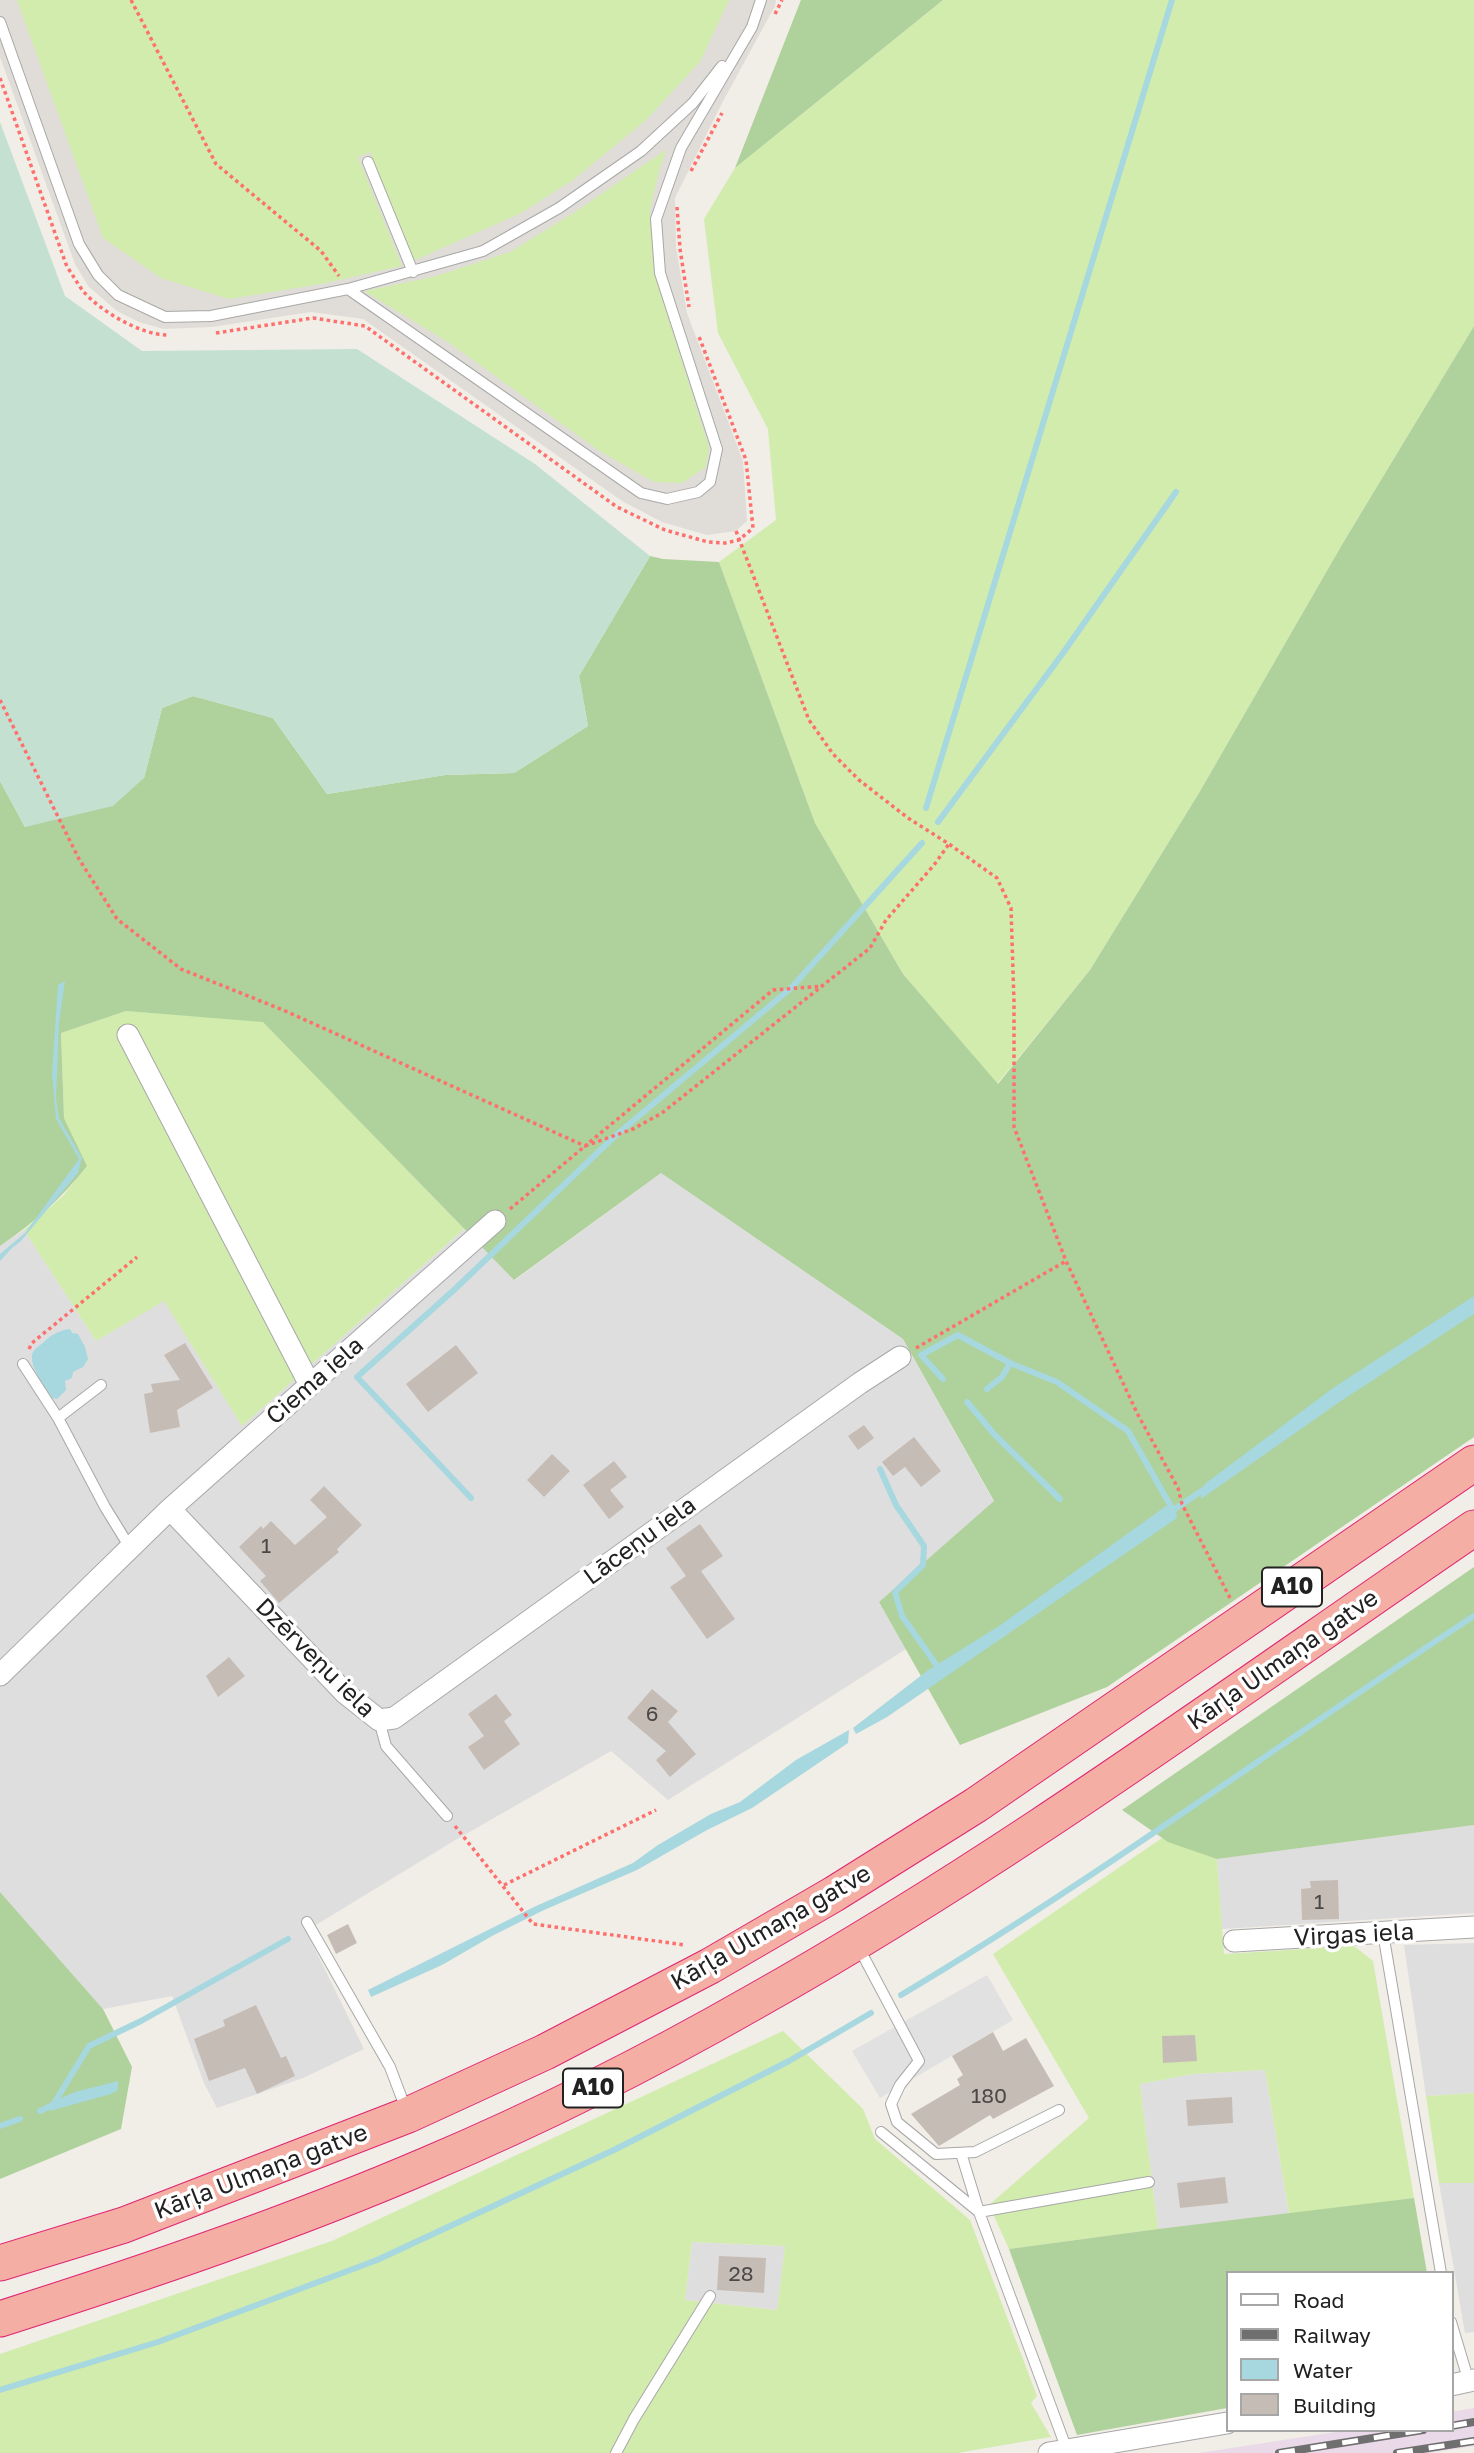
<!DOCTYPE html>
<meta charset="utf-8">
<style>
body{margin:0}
#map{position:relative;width:1474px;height:2453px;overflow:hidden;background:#f1ede7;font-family:"Golos Text",sans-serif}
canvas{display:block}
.legend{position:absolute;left:1226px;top:2271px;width:228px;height:161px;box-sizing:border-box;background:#fff;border:2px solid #a6a6a6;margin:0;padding:9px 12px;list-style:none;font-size:21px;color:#212121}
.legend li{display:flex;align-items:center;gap:14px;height:35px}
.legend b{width:35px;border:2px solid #a6a6a6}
</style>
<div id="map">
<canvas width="1474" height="2453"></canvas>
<ul class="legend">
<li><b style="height:9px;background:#fff"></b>Road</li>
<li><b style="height:9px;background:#6f6f6f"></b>Railway</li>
<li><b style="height:19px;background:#a7d7df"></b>Water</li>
<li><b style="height:19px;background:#c6bcb6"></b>Building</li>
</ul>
</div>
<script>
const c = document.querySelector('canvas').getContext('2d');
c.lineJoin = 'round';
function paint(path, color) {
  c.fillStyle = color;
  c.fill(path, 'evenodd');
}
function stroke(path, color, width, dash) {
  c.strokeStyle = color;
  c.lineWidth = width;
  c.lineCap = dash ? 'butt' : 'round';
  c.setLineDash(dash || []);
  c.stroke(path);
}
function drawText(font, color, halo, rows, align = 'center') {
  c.font = font + ' "Golos Text",sans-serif';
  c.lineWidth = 7;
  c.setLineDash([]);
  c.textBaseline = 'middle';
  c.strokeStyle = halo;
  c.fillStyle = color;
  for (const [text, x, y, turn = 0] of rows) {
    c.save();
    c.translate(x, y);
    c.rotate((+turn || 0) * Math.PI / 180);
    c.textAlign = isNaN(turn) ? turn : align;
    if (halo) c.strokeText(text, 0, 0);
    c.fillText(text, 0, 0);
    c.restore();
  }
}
const residential = new Path2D(`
 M661 1173 903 1339 994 1502 879 1602 906 1649 668 1800 611 1751 452 1842 306 1931 364 2049 303 2078 217 2108 204 2083 172 1996 103 2009 0 1892V1246L24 1230 96 1341 164 1300 242 1426 464 1229 515 1280Z
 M1474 1825V1913L1222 1929 1217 1859Z
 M1474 1943V2093L1426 2096 1404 1945Z
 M1265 2070 1289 2214 1158 2229 1140 2084 1193 2074Z
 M1439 2183H1474V2332L1465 2333Z
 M692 2242 785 2246 777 2310 685 2300Z`);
const industrial = new Path2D(`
 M1474 2408V2446L1429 2453H1199L1349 2430H1451V2412Z`);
const airport = new Path2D(`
 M0 0H776L775 6 721 105 675 198 676 247 687 313 743 461 747 521 736 531 707 535 662 522 622 501 363 319 311 312 212 327 163 329 139 322 117 311 89 287 75 264 0 57Z`);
const grass = new Path2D(`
 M17 0H729L700 62 645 121 573 180 521 213 413 261 370 152 358 157 402 266 321 284 229 299 161 278 103 238Z
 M943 0H1474V326L1343 543 1199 793 1090 970 997 1084 903 974 815 823 719 562 776 520 768 429 718 333 704 219 735 168Z
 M667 149 660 167 650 210 658 286 709 447 706 467 682 483 654 482 601 452 448 342 364 291 433 277 510 252 575 212Z
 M126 1011 263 1021 464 1229 242 1426 164 1301 96 1341 24 1230 63 1196 87 1166 64 1118 61 1033Z
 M1162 1838 1217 1859 1224 1954 1354 1946 1373 1961 1414 2198 1289 2214 1265 2070 1193 2074 1140 2084 1158 2229 1009 2249 989 2205 1089 2118 993 1954Z
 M783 2031 863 2109 875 2139 970 2220 1037 2396 1031 2403 1051 2437 957 2453H0V2354L332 2241ZM692 2242 785 2246 777 2310 685 2300Z
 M1474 2093V2183H1439L1426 2096Z`);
const forest = new Path2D(`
 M801 0H943L735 168Z
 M1474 326V1437L1107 1687 960 1745 879 1602 994 1501 903 1339 661 1173 514 1280 263 1022 126 1011 61 1033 64 1118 87 1166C62 1198 34 1223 0 1246V781L25 827 144 778 162 708 193 696 273 718 327 794 445 775 514 773 588 726 579 676 650 556 663 559 719 562 815 823 903 974 998 1084 1090 970 1199 793 1343 543Z
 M1474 1567V1825L1217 1859 1168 1842 1122 1810Z
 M0 1892 103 2009 132 2067 121 2129 0 2179Z
 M1414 2198 1427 2273H1227V2408L1077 2435 1009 2249 1158 2229Z`);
const wetland = new Path2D(`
 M0 122 65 296 142 351 357 349 535 464 650 556 579 676 588 726 514 773 445 775 327 794 273 718 193 696 162 708 144 778 113 806 25 827 0 781Z`);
const parking = new Path2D(`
 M987 1975 1013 2020 880 2098 852 2051Z`);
const water = new Path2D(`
 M65 981 59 1024 56 1097 59 1118 82 1158 78 1173 20 1242 13 1247 0 1261V1254L25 1233 79 1159 56 1119 52 1073 58 985Z
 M1474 1296V1314L1341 1401 1201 1499V1491L1206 1483 1333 1388Z
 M70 1329 72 1333 78 1334 85 1347 88 1359 83 1367 73 1372 72 1378 65 1381 66 1390 57 1399 52 1398C46 1387 27 1365 33 1352 35 1348 42 1344 45 1341 52 1334 61 1330 70 1329Z
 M1166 1506 1176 1510 1177 1518 887 1717 856 1734 853 1728 927 1671 999 1626Z
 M849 1730 848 1743 752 1808 707 1830 637 1870 544 1910 492 1936 442 1965 371 1997 368 1990 534 1907 633 1863 658 1845 711 1814 740 1802 796 1760Z
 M118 2081V2090L111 2094 50 2111V2103L75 2092Z`);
const stream = new Path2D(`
 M926 808 1172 0
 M938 822 1063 653 1176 492
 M943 1379 921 1355 958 1335 1010 1363 1057 1382 1128 1431 1173 1510
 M987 1389 1002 1377 1010 1363
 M967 1402 994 1434 1060 1499
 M880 1469 896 1505 924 1546 923 1565 895 1592 902 1616 940 1670
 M471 1498 357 1377 455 1289 615 1136 791 988 922 843
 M1169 1513 1206 1488
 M901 1995C1098 1878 1282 1741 1474 1616
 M40 2111 53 2105 89 2046 141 2021 288 1939
 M0 2126 20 2119
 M0 2390 158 2342 377 2260 616 2149 789 2061 871 2013`);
const building = new Path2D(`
 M185 1343 213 1388 177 1410 180 1427 150 1433 144 1394 153 1392 151 1384 180 1380 164 1355Z
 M456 1345 478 1373 428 1412 406 1384Z
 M864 1425 874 1438 858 1450 848 1436Z
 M914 1437 941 1471 921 1487 905 1467 893 1476 882 1462Z
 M552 1454 570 1471 544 1497 527 1480Z
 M614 1461 627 1477 610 1490 624 1507 609 1519 583 1485Z
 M324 1486 362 1525 337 1549 339 1552 279 1603 260 1581 266 1576 239 1547 261 1526 263 1529 271 1521 295 1545 327 1517 310 1500Z
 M700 1524 723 1556 701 1571 735 1619 707 1639 670 1587 686 1576 666 1548Z
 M229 1657 245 1676 218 1697 206 1676Z
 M652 1689 678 1711 668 1722 696 1754 670 1777 656 1760 666 1751 627 1718Z
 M496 1694 512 1715 504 1721 520 1744 484 1770 468 1747 484 1736 468 1714Z
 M1338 1880 1339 1919 1302 1920 1301 1889 1311 1888 1310 1881Z
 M348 1924 357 1943 336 1954 327 1935Z
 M256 2005 281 2058 286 2056 295 2076 257 2094 245 2068 209 2081 194 2039 225 2026 223 2020Z
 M993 2032 1003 2051 1026 2038 1054 2086 993 2119 990 2115 939 2146 911 2114 960 2085 957 2079 963 2075 952 2056Z
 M1195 2035 1197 2061 1163 2063 1162 2036Z
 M1232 2097 1233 2123 1188 2126 1186 2100Z
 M1225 2177 1228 2203 1180 2208 1177 2183Z
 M719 2256 766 2258 764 2293 717 2290Z`);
const path = new Path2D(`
 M131 0 216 164 321 251 339 276
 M775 14 782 0
 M0 78 67 267C73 275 77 283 83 291 100 311 141 335 167 335
 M691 171 722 113
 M677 207 680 249 689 307
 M216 333 313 318 365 326 617 507 665 530 708 542 725 543 739 540 753 528 746 460 698 334
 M736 531 809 720 833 754 859 780 908 818 949 844 997 878 1011 908 1014 1002V1127L1066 1261 1137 1413 1178 1488 1182 1504 1230 1598
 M0 700 79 859 117 919 181 969 283 1010 585 1146 773 990 823 986
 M510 1209 585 1146 633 1129 662 1113 870 948 886 920 934 865 949 844
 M916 1348 1066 1261
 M29 1349 32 1343 137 1257
 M455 1826 533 1924 685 1945
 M504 1885 656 1810`);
const service = new Path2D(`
 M0 22 79 244 98 275 118 295 165 317 211 316 348 289 641 493 667 499 698 492 710 482 717 449 660 273 656 219 681 148 752 27 761 0
 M368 162 413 272
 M348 289 483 251 559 208 641 151 693 103 722 66
 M23 1364 58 1418
 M101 1385 58 1418 105 1507 129 1546
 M379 1720 386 1746 447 1816
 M307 1922 390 2067 407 2112
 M1383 1933 1441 2273
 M859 1948 919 2061 900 2085 891 2104 897 2122 936 2154 975 2152 1059 2110
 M881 2132 979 2212 1149 2182
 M961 2153 979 2212 1067 2450
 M1451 2322 1469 2382
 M616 2453 634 2419 710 2296`);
const minor = new Path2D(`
 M128 1035 310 1385
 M170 1509 345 1693 379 1720 394 1718 860 1383 900 1357
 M0 1675 170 1509 495 1221
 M1234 1941 1474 1927
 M1451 2385 1474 2380
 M1049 2453 1227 2423`);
const trunk = new Path2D(`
 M0 2263 124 2225 408 2115 545 2052 710 1966 834 1894 976 1805 1474 1463
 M0 2319C145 2273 289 2224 429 2164 540 2117 649 2062 754 2002 1005 1861 1237 1690 1474 1528`);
const rail = new Path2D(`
 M1451 2426 1474 2422
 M1279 2453 1423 2430
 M1397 2453 1474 2441`);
const numberNames = [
 ["1",266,1546],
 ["6",652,1714],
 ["1",1319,1902],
 ["180",989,2096],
 ["28",741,2274]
];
const shields = [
 [1292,1587,60],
 [593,2088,60]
];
const shieldNames = [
 ["A10",1292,1587],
 ["A10",593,2088]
];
const streetNames = [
 ["Ciema iela",315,1381,-41],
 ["Lāceņu iela",640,1541,-36],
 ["Dzērveņu iela",315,1658,45],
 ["Kārļa Ulmaņa gatve",1283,1660,-35],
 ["Kārļa Ulmaņa gatve",771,1928,-30],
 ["Virgas iela",1354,1935,-3],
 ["Kārļa Ulmaņa gatve",261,2172,-21]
];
paint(residential, '#dfdede');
paint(industrial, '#ead9e9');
paint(airport, '#e0ddd8');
paint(grass, '#d1ecad');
paint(forest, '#afd19b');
paint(wetland, '#c4e0d1');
paint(parking, '#e1e1e1');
paint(water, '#a7d7df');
stroke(stream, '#a7d7df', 6);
paint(building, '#c6bcb6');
stroke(service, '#a8a8a8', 12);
stroke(minor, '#a8a8a8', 23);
stroke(trunk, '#df2473', 37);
stroke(path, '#fd706d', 3.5, [3.5, 3.5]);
stroke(service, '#fff', 10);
stroke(minor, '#fff', 21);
stroke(trunk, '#f4aea3', 35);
stroke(rail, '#6f6f6f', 8);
stroke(rail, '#fff', 5, [16]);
drawText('21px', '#4a4846', null, numberNames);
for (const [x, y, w] of shields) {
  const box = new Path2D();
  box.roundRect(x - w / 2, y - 19.5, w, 39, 5);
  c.fillStyle = '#fff';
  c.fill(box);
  stroke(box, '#212121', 2);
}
drawText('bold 23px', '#212121', null, shieldNames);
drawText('24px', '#212121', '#fff', streetNames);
</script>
